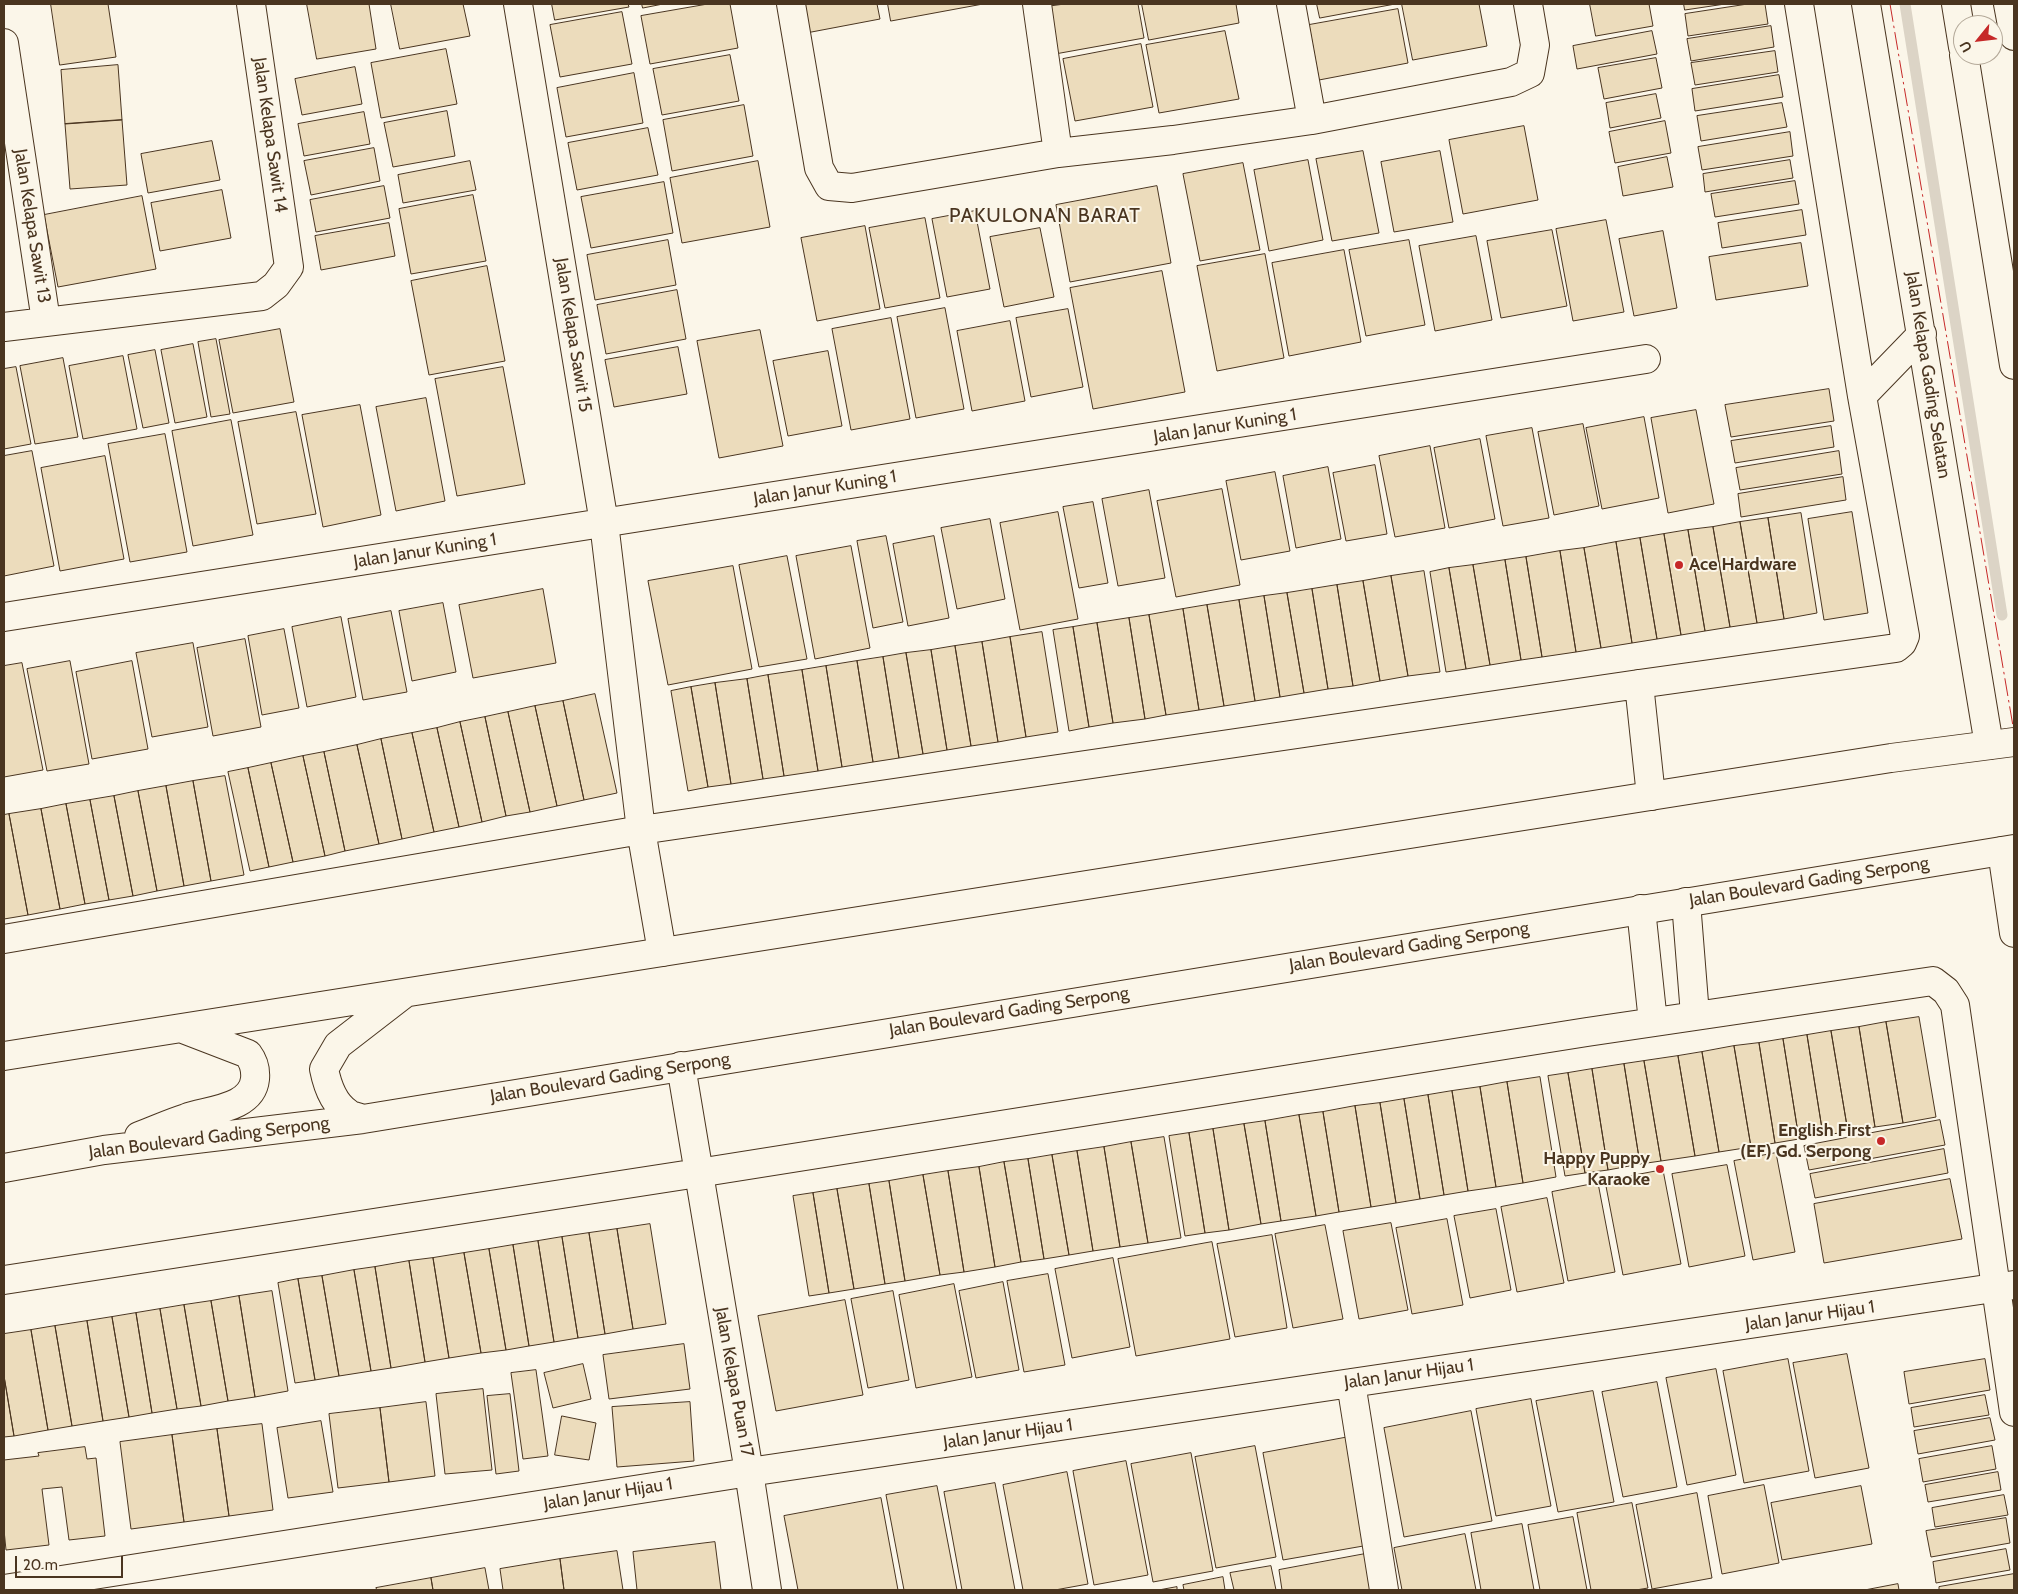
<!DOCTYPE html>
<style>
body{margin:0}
#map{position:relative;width:2018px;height:1594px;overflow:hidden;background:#fbf6e9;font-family:Cabin,sans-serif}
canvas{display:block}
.frame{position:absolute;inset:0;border:5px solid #4a3520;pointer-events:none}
.north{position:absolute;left:1953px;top:15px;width:50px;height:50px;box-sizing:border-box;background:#fbf6e9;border:1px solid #b4a999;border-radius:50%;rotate:241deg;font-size:14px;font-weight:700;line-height:20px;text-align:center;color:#4a3520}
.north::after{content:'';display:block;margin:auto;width:18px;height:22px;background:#c62828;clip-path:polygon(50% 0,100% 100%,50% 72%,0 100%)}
.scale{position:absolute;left:15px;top:1556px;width:108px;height:22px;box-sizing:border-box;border:2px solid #4a3520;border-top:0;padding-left:6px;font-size:15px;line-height:18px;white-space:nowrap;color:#4a3520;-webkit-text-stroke:4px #fbf6e9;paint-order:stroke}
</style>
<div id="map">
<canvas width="2018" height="1594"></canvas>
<div class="frame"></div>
<div class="north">U</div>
<div class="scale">20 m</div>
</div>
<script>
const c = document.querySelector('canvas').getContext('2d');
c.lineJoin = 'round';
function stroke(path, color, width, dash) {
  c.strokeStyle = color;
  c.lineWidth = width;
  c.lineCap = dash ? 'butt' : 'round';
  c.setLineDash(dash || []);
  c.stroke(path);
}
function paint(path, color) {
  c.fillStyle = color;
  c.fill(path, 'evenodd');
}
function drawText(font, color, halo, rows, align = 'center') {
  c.font = font + ' Cabin,sans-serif';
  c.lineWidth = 4;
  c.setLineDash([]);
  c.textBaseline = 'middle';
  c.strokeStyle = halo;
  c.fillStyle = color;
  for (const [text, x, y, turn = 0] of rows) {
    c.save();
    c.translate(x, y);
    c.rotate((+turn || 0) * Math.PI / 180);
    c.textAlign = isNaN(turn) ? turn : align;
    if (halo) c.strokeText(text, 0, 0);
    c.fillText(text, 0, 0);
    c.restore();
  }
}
const stream = new Path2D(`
 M1905 4 2002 615`);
const building = new Path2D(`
 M51 4H108L116 57 60 65Z
 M307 4H369L376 49 317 59Z
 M391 4H463L470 36 400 49Z
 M552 4H628L629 7 555 20Z
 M642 4H663L643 8Z
 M708 4H730L738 48 650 64 641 16Z
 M795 4H877L880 19 801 34Z
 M888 4H983L891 21Z
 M1065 4H1138L1144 38 1055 54 1045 7Z
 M1142 4H1236L1239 23 1149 40Z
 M1317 4H1395L1320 18Z
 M1402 4H1479L1487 46 1413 60Z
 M1590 4H1649L1653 26 1596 36Z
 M1684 4H1725L1685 10Z
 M1748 4H1765L1768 24 1688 36 1685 14Z
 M1398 9 1408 63 1319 80 1309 25Z
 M622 12 632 64 560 77 550 25Z
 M1771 26 1774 47 1691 61 1687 39Z
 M1225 31 1239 99 1159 113 1146 45Z
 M1652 31 1657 54 1577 69 1573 46Z
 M1141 44 1153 107 1075 121 1063 59Z
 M446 49 457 104 381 118 371 63Z
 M1775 51 1778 72 1695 85 1691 63Z
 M730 55 739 101 662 115 653 69Z
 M1656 58 1662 88 1604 99 1598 68Z
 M118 65 122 120 65 124 61 70Z
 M355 67 362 104 302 115 295 79Z
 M634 73 643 123 566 137 557 88Z
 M1779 75 1783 97 1695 111 1692 89Z
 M1656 94 1661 118 1610 128 1606 103Z
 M1782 103 1787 127 1701 141 1697 116Z
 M744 105 753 156 672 171 663 120Z
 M447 111 455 156 393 167 384 123Z
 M364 112 370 144 304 156 298 124Z
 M122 120 127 185 70 189 65 124Z
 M1665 121 1671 153 1615 163 1609 132Z
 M1524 126 1538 200 1463 214 1449 140Z
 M648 128 658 175 577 190 568 143Z
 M1790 132 1793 156 1702 170 1698 147Z
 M212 141 220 180 148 193 141 154Z
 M374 148 380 181 311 195 304 161Z
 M1363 151 1379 233 1332 241 1316 159Z
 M1440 151 1453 222 1394 232 1381 162Z
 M1667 157 1673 187 1623 196 1618 167Z
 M1308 160 1323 240 1269 251 1254 170Z
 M1790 160 1793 178 1705 192 1703 174Z
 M470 161 476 190 403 203 398 175Z
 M758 161 770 227 682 243 670 178Z
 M1243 163 1260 250 1200 261 1183 174Z
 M1795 181 1799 204 1715 217 1711 194Z
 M664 182 673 233 591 248 581 197Z
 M384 186 390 218 316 232 310 200Z
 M1157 186 1171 263 1070 282 1056 205Z
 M222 190 231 238 160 251 151 203Z
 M473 195 486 261 411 274 399 209Z
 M142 196 156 269 58 287 44 215Z
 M1802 210 1806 235 1722 248 1718 223Z
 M975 211 990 289 947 297 932 219Z
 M925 218 940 298 885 308 869 228Z
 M1606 220 1624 312 1573 321 1556 229Z
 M389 223 395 256 321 270 315 236Z
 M865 226 880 309 817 321 801 238Z
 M1040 228 1054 297 1004 307 990 237Z
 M1552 230 1567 306 1501 318 1487 241Z
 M1663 231 1677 308 1634 316 1619 239Z
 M1476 236 1492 320 1435 331 1419 246Z
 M668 240 676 285 595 300 587 255Z
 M1409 240 1425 325 1366 336 1349 250Z
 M1801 243 1808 286 1716 300 1709 257Z
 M1344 250 1361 342 1289 356 1272 263Z
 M1265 254 1284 358 1217 371 1197 266Z
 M487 266 505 361 429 375 411 281Z
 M1162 271 1185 392 1093 409 1070 288Z
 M677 290 686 339 606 354 597 305Z
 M945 308 964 409 916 418 897 317Z
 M1068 309 1083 387 1031 397 1016 318Z
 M891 318 910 419 851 430 832 329Z
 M1010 321 1025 401 972 411 957 331Z
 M280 329 294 402 233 413 219 340Z
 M760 330 783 446 719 458 697 341Z
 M216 339 230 414 211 417 198 342Z
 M193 344 207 417 175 423 161 350Z
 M678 347 687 394 614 407 605 360Z
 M155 350 169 423 143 428 128 355Z
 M828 351 842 426 788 436 773 361Z
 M123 356 137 429 83 439 69 366Z
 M63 358 78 437 35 444 20 366Z
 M16 367 31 444 4 449V369Z
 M503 367 525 484 457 496 435 379Z
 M1829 389 1834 421 1731 437 1725 405Z
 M426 398 445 501 396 511 376 407Z
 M360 405 381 515 323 527 302 415Z
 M1696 410 1714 504 1668 513 1651 418Z
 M296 412 316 514 257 524 238 422Z
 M1644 417 1659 498 1602 509 1586 428Z
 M231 420 253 535 193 546 172 431Z
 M1583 424 1599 506 1554 515 1538 432Z
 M1831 426 1834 447 1735 463 1731 441Z
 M1532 428 1549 518 1503 526 1486 436Z
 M165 434 187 552 130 562 108 444Z
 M1480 439 1495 519 1449 528 1434 448Z
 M1430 446 1445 528 1395 537 1379 456Z
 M32 451 54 566 4 576V456Z
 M1839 451 1842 474 1740 490 1736 468Z
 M105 456 124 559 60 571 41 468Z
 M1375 465 1387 534 1346 541 1333 473Z
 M1328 467 1341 539 1296 548 1283 476Z
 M1275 472 1290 551 1241 560 1226 481Z
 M1843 477 1846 500 1741 517 1738 494Z
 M1222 489 1240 585 1176 597 1157 501Z
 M1149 490 1165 578 1118 586 1102 499Z
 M1093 502 1108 583 1079 588 1063 507Z
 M1058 512 1078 619 1020 630 1000 523Z
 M1852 512 1868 613 1824 620 1808 519Z
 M1801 513 1817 613 1784 619 1768 518Z
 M1768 518 1784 619 1757 623 1740 522Z
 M990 519 1005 599 957 609 941 528Z
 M1740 522 1757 623 1730 627 1713 527Z
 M1713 527 1730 627 1705 631 1688 530Z
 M1688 530 1705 631 1681 635 1664 534Z
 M1664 534 1681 635 1657 639 1640 538Z
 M886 536 903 622 873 628 857 541Z
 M934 536 949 618 908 626 893 544Z
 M1640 538 1657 639 1632 643 1616 542Z
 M1616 542 1632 643 1601 648 1584 548Z
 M851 546 870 648 815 659 796 556Z
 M1584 548 1601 648 1576 652 1560 551Z
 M1560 551 1576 652 1542 657 1526 557Z
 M787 556 807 659 759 667 739 565Z
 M1526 557 1542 657 1521 660 1505 560Z
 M1505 560 1521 660 1490 665 1473 565Z
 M1473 565 1490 665 1466 669 1449 568Z
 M733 566 752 669 668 685 648 581Z
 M1449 568 1466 669 1446 672 1430 572Z
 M1424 571 1440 672 1408 676 1391 576Z
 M1391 576 1408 676 1380 681 1363 581Z
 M1363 581 1380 681 1353 686 1337 585Z
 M1337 585 1353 686 1328 689 1312 589Z
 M543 589 556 663 473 678 459 605Z
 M1312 589 1328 689 1304 693 1287 593Z
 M1287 593 1304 693 1280 697 1264 596Z
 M1264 596 1280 697 1255 701 1239 600Z
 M1239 600 1255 701 1224 706 1207 605Z
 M443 603 456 672 412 681 399 611Z
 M1207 605 1224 706 1199 710 1183 609Z
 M1183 609 1199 710 1166 715 1149 615Z
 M391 611 407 692 363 700 348 619Z
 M1149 615 1166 715 1145 719 1129 618Z
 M341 617 356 697 307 707 292 627Z
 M1129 618 1145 719 1113 723 1097 623Z
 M1097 623 1113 723 1089 727 1073 627Z
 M1073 627 1089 727 1069 731 1053 630Z
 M284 629 299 708 262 715 248 636Z
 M1042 632 1058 732 1026 737 1010 637Z
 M1010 637 1026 737 998 742 982 642Z
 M245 639 261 727 213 736 197 648Z
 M982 642 998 742 971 746 955 646Z
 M193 643 208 727 152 737 136 653Z
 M955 646 971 746 947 750 931 650Z
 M931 650 947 750 923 754 906 653Z
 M906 653 923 754 899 758 883 657Z
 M883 657 899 758 873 762 857 661Z
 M70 661 89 764 47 771 27 669Z
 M132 661 148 749 92 759 76 672Z
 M857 661 873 762 842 767 826 666Z
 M22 663 43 770 4 777V666Z
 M826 666 842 767 818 771 802 670Z
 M802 670 818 771 784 776 768 675Z
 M768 675 784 776 763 779 747 679Z
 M747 679 763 779 731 784 715 683Z
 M715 683 731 784 708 787 691 687Z
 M691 687 708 787 688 791 671 691Z
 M595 694 617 793 584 800 563 701Z
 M563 701 584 800 557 806 535 706Z
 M535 706 557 806 530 812 508 712Z
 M508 712 530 812 506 816 485 717Z
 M485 717 506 816 482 822 460 722Z
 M460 722 482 822 459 827 437 728Z
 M437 728 459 827 434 832 412 733Z
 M412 733 434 832 402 839 381 739Z
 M381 739 402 839 379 844 357 745Z
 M357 745 379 844 345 851 324 752Z
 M324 752 345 851 325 856 303 756Z
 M303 756 325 856 293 862 271 763Z
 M271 763 293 862 269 867 248 768Z
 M248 768 269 867 250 871 228 772Z
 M225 776 244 875 211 881 193 781Z
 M193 781 211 881 184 886 166 786Z
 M166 786 184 886 157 891 138 791Z
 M138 791 157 891 133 896 114 796Z
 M114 796 133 896 109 900 90 800Z
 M90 800 109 900 85 904 66 804Z
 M66 804 85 904 60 909 41 809Z
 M41 809 60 909 28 915 9 814Z
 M9 814 28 915 4 919V815Z
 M1919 1017 1936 1117 1903 1123 1886 1022Z
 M1886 1022 1903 1123 1875 1127 1859 1027Z
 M1859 1027 1875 1127 1848 1132 1831 1031Z
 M1831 1031 1848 1132 1823 1135 1807 1035Z
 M1807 1035 1823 1135 1799 1139 1783 1039Z
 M1783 1039 1799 1139 1775 1143 1759 1043Z
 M1759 1043 1775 1143 1751 1147 1734 1046Z
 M1734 1046 1751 1147 1719 1152 1702 1052Z
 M1702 1052 1719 1152 1695 1156 1678 1056Z
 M1678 1056 1695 1156 1661 1161 1644 1061Z
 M1644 1061 1661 1161 1640 1164 1624 1064Z
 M1624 1064 1640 1164 1608 1170 1592 1069Z
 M1592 1069 1608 1170 1585 1173 1568 1073Z
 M1568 1073 1585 1173 1565 1176 1548 1076Z
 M1540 1077 1556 1177 1523 1183 1507 1082Z
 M1507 1082 1523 1183 1496 1187 1480 1087Z
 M1480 1087 1496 1187 1468 1191 1452 1091Z
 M1452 1091 1468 1191 1444 1195 1428 1095Z
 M1428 1095 1444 1195 1420 1199 1404 1099Z
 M1404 1099 1420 1199 1396 1203 1380 1103Z
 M1380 1103 1396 1203 1371 1207 1355 1106Z
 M1355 1106 1371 1207 1339 1212 1323 1112Z
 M1323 1112 1339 1212 1316 1216 1299 1115Z
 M1299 1115 1316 1216 1281 1221 1265 1121Z
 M1940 1120 1945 1145 1809 1170 1804 1146Z
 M1265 1121 1281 1221 1261 1224 1244 1124Z
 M1244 1124 1261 1224 1229 1230 1213 1129Z
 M1213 1129 1229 1230 1205 1233 1189 1133Z
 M1189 1133 1205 1233 1185 1236 1169 1136Z
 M1164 1137 1181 1238 1148 1243 1131 1142Z
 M1131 1142 1148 1243 1120 1247 1104 1147Z
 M1104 1147 1120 1247 1093 1251 1077 1151Z
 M1944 1149 1948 1173 1815 1198 1810 1174Z
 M1077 1151 1093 1251 1069 1255 1052 1155Z
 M1776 1153 1795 1252 1753 1260 1734 1161Z
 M1052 1155 1069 1255 1044 1259 1028 1159Z
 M1028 1159 1044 1259 1021 1262 1004 1162Z
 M1004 1162 1021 1262 995 1267 979 1167Z
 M1727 1165 1745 1256 1689 1267 1672 1174Z
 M979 1167 995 1267 964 1272 948 1171Z
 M1663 1170 1681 1264 1623 1275 1605 1181Z
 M948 1171 964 1272 940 1275 923 1175Z
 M923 1175 940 1275 905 1281 889 1181Z
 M1950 1179 1962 1239 1824 1263 1814 1204Z
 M889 1181 905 1281 885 1284 869 1184Z
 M1598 1183 1615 1272 1568 1281 1552 1192Z
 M869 1184 885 1284 854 1289 837 1189Z
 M837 1189 854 1289 829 1293 813 1193Z
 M813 1193 829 1293 809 1296 793 1196Z
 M1547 1198 1564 1283 1517 1292 1501 1207Z
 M1496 1209 1511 1290 1470 1298 1454 1216Z
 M1447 1219 1463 1305 1412 1314 1396 1228Z
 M1391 1223 1408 1310 1359 1319 1343 1231Z
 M650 1224 666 1324 633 1329 617 1229Z
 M1325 1225 1343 1319 1293 1328 1275 1234Z
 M617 1229 633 1329 605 1334 589 1233Z
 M589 1233 605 1334 578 1338 562 1237Z
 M1272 1235 1287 1328 1235 1337 1217 1244Z
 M562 1237 578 1338 554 1342 538 1241Z
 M538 1241 554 1342 529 1346 513 1245Z
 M1212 1242 1230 1339 1136 1356 1118 1259Z
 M513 1245 529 1346 506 1350 489 1249Z
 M489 1249 506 1350 481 1353 464 1253Z
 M464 1253 481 1353 449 1358 433 1258Z
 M433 1258 449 1358 425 1362 409 1261Z
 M1113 1258 1130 1347 1072 1358 1055 1269Z
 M409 1261 425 1362 391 1368 375 1267Z
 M375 1267 391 1368 371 1371 354 1270Z
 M354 1270 371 1371 339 1376 322 1276Z
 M1048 1274 1065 1365 1024 1372 1007 1281Z
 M322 1276 339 1376 315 1380 298 1279Z
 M298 1279 315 1380 295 1383 278 1283Z
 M1003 1282 1019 1370 976 1378 959 1291Z
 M954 1284 972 1377 916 1388 899 1295Z
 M272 1291 288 1391 255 1397 239 1296Z
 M893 1291 909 1380 868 1388 851 1299Z
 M239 1296 255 1397 228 1401 211 1301Z
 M845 1300 863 1395 776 1411 758 1316Z
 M211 1301 228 1401 201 1406 184 1305Z
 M184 1305 201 1406 177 1409 160 1309Z
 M160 1309 177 1409 152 1413 136 1313Z
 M136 1313 152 1413 129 1417 112 1317Z
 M112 1317 129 1417 103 1421 87 1321Z
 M87 1321 103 1421 72 1426 55 1326Z
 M55 1326 72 1426 48 1430 31 1330Z
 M31 1330 48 1430 14 1436 4 1376V1334Z
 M684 1344 690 1389 609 1399 603 1355Z
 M1847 1354 1869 1468 1815 1478 1793 1363Z
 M1788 1359 1809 1471 1744 1483 1723 1371Z
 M1985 1359 1990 1390 1909 1404 1904 1372Z
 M583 1364 591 1399 553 1408 544 1373Z
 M1716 1369 1736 1475 1687 1485 1666 1378Z
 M536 1370 548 1456 523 1459 511 1373Z
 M4 1376 14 1436 4 1437Z
 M1657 1382 1677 1487 1623 1497 1602 1392Z
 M483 1389 492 1470 445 1474 436 1394Z
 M1593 1391 1614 1502 1558 1512 1536 1401Z
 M510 1394 519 1471 496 1474 487 1396Z
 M1985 1395 1989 1415 1914 1427 1911 1408Z
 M1531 1399 1551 1506 1496 1516 1476 1409Z
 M426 1402 435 1476 389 1482 380 1408Z
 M690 1402 694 1461 617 1467 612 1407Z
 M380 1408 389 1482 338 1488 329 1414Z
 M1471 1411 1492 1521 1404 1537 1384 1428Z
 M562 1416 596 1423 589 1460 555 1455Z
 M1990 1418 1995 1440 1918 1454 1914 1431Z
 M321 1421 333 1492 288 1498 277 1428Z
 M262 1424 273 1510 229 1516 217 1429Z
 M217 1429 229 1516 184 1522 172 1435Z
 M172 1435 184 1522 131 1529 120 1442Z
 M1349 1437 1369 1545 1283 1560 1263 1453Z
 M1255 1446 1276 1557 1216 1568 1195 1457Z
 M1992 1446 1996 1469 1923 1482 1919 1459Z
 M85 1447 87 1459 96 1458 105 1536 69 1540 62 1487 42 1489 49 1545 6 1550 4 1530V1460L39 1456 38 1453Z
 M1191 1453 1213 1571 1153 1582 1131 1464Z
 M1126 1461 1148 1575 1094 1585 1073 1471Z
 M1067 1472 1088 1584 1055 1590H1023L1003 1485Z
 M1998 1472 2001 1490 1928 1502 1925 1485Z
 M995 1483 1015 1590H962L944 1492Z
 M1764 1485 1779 1563 1722 1574 1708 1496Z
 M937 1486 957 1590H904L886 1495Z
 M1861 1486 1872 1544 1782 1560 1771 1503Z
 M1697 1493 1712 1578 1652 1589 1636 1505Z
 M2004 1495 2008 1515 1935 1527 1932 1508Z
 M881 1498 898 1590H798L784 1516Z
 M1632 1503 1648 1588 1636 1590H1591L1577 1513Z
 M1573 1517 1587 1590H1540L1528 1525Z
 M2006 1518 2010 1543 1931 1557 1926 1531Z
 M1522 1524 1534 1590H1481L1471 1533Z
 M1465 1534 1476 1590H1402L1394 1548Z
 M715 1542 721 1590H637L633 1552Z
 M2006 1549 2010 1570 1936 1583 1933 1562Z
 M617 1551 623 1590H564L560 1559Z
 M1365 1554 1372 1590H1282L1279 1570Z
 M560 1559 564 1590H503L500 1569Z
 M1271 1566 1276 1590H1234L1230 1573Z
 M485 1568 489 1590H433L431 1578Z
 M2014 1574V1590H1939V1587Z
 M1223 1577 1225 1590H1184L1183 1585Z
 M431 1578 433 1590H377L376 1588Z
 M1898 1584 1899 1590H1865Z
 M1177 1587V1590H1159Z`);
const minor = new Path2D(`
 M518 4 604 523 641 830 662 952
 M791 4 819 168 829 186 852 188 1058 153 1173 140 1312 120 1511 82 1530 73 1535 45 1528 4
 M1037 4 1058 153
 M1291 4 1312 120
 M1866 4 1989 745
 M1956 4 1963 47
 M2008 4 2014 36
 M4 43 46 321
 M1964 55 2014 365
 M4 327 262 296 276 285 289 267 251 4
 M1862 396 1922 334
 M4 617 1646 359
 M1639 684 1651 796
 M2002 851 2014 933
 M1686 902 1695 1015
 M1641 909 1653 1022
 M4 939 641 830 1639 684 1896 648 1902 643 1905 636 1862 396 1799 4
 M681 1066 749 1472 767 1590
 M4 1280 698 1173 1587 1032 1933 981 1946 991 1955 1005 2014 1412
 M1351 1383 1384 1590
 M4 1589 749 1472 2014 1285`);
const major = new Path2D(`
 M4 1056 1891 758 2014 742
 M363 1119C358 1117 351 1116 348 1113 334 1104 327 1084 324 1069L338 1045 404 994
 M139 1136C155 1130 170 1123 186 1118 208 1110 252 1109 255 1079 256 1069 254 1062 248 1054L183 1029
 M4 1168 104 1150 363 1119 2014 849`);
const power = new Path2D(`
 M1890 4 2014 732`);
const markers = [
 [1679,565,5,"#c62828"],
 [1881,1141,5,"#c62828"],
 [1660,1169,5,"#c62828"]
];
const streetNames = [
 ["Jalan Kelapa Sawit 14",270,135,82],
 ["Jalan Kelapa Sawit 13",32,226,81],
 ["Jalan Kelapa Sawit 15",573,335,81],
 ["Jalan Kelapa Gading Selatan",1928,375,81],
 ["Jalan Janur Kuning 1",1225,426,-9],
 ["Jalan Janur Kuning 1",825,488,-9],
 ["Jalan Janur Kuning 1",425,551,-9],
 ["Jalan Boulevard Gading Serpong",1809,882,-9],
 ["Jalan Boulevard Gading Serpong",1409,947,-9],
 ["Jalan Boulevard Gading Serpong",1009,1012,-9],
 ["Jalan Boulevard Gading Serpong",610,1078,-9],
 ["Jalan Boulevard Gading Serpong",209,1138,-7],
 ["Jalan Janur Hijau 1",1810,1316,-8],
 ["Jalan Janur Hijau 1",1409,1374,-8],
 ["Jalan Kelapa Puan 17",734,1382,80],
 ["Jalan Janur Hijau 1",1008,1434,-8],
 ["Jalan Janur Hijau 1",608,1494,-9]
];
const poiNames = [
 ["Ace Hardware",1689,565,"left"],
 ["English First",1871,1131],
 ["(EF) Gd. Serpong",1871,1152],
 ["Happy Puppy",1650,1159],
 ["Karaoke",1650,1180]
];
const quarterNames = [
 ["PAKULONAN BARAT",1045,216]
];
stroke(stream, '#dcd4c6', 11);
paint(building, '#ecdcbc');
stroke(building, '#4a3520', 1);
stroke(minor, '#4a3520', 30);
stroke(major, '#4a3520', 30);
stroke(minor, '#fbf6e9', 28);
stroke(major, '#fbf6e9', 28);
stroke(power, '#c62828', 1, [18, 4, 2.5, 4]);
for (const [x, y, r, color] of markers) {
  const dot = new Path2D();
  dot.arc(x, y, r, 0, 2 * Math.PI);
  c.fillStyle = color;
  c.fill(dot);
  stroke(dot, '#fbf6e9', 2);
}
drawText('18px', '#4a3520', '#fbf6e9', streetNames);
drawText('bold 18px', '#4a3520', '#fbf6e9', poiNames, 'right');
c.letterSpacing = '1px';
drawText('20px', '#4a3520', '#fbf6e9', quarterNames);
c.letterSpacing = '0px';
</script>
